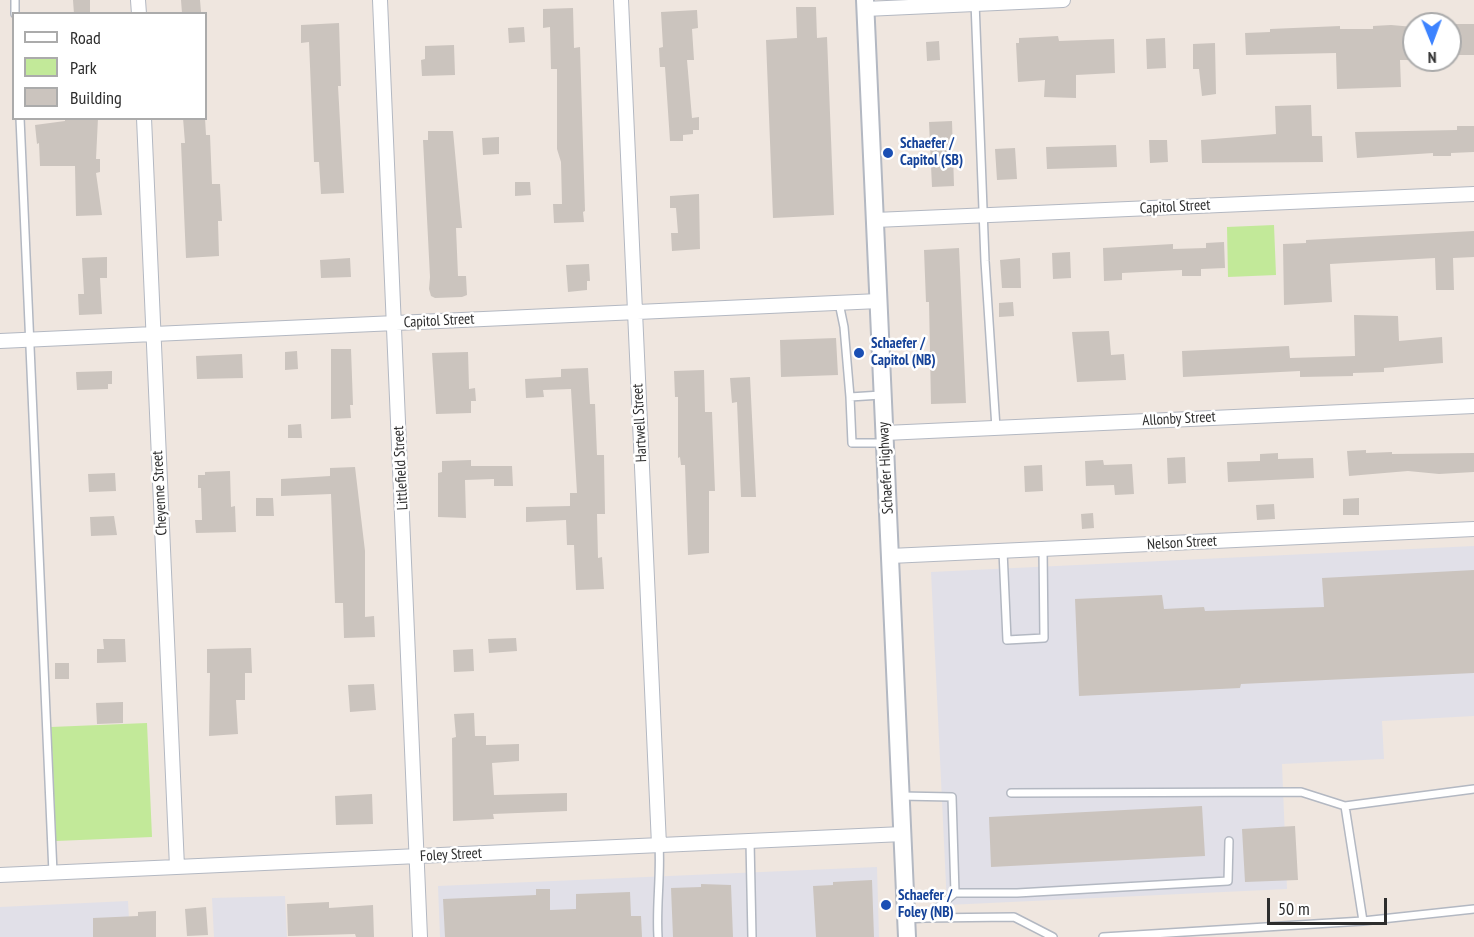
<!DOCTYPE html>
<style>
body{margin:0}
#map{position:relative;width:1474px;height:937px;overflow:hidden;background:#efe6df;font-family:"PT Sans Narrow",sans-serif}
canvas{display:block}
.legend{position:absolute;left:12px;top:12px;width:195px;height:108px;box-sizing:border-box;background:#fff;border:2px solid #ababab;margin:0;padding:8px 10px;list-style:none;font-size:18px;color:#2d2d2d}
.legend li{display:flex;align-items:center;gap:12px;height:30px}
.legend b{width:30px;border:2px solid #ababab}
.north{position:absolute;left:1402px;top:12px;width:60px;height:60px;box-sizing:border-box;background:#fff;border:2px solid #ababab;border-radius:50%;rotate:179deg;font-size:16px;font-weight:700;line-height:24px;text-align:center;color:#2d2d2d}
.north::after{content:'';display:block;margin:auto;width:21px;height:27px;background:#3d83ff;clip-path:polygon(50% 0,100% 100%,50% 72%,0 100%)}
.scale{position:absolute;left:1267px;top:898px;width:120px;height:27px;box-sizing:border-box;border:3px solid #2d2d2d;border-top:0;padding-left:8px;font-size:18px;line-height:21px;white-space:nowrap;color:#2d2d2d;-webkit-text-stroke:4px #fff;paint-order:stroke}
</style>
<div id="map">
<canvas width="1474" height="937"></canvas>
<ul class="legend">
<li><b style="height:8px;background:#fff"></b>Road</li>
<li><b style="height:16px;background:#c2e999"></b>Park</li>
<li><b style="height:16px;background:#cbc4be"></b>Building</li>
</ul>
<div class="north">N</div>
<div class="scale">50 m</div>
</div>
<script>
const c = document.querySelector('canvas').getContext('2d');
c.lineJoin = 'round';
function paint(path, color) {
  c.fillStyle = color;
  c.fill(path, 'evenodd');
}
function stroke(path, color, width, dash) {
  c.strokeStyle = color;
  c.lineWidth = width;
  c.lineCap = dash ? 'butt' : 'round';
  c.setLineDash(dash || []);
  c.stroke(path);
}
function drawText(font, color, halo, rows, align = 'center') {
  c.font = font + ' "PT Sans Narrow",sans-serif';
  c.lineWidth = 5;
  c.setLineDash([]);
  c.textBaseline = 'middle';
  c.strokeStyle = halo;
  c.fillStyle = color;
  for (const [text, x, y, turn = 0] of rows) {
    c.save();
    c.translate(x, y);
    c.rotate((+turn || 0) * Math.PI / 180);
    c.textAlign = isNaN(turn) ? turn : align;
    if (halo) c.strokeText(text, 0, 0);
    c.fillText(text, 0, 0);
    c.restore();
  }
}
const industrial = new Path2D(`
 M1474 546V716L1382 721 1384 759 1282 764 1287 889 947 905 931 572Z
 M877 867 879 937H440L438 886Z
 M285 896 287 937H214L212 898Z
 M128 901 130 937H0V907Z`);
const green = new Path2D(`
 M1274 225 1276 275 1228 277 1227 227Z
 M147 723 152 837 56 841 51 727Z`);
const building = new Path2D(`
 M73 0H90V14H74Z
 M181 0H200L201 12 182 13Z
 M796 7H816L817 38 827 37 834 215 773 218 766 40 797 38Z
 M573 8 574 48 580 47 585 211 583 212 584 222 554 223 553 204H562L561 162 557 149V69H551L550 27 543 28V9Z
 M697 10 698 28 692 29 694 60H687L692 118 699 117V130H693V134L683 135V141H670L665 67H660L659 48 663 47 661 12Z
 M339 23 341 86H338L344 193 321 194 319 162H314L309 42 301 43V25Z
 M1454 24H1474V55H1455Z
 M1391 25 1414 27V60H1400L1401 87 1337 89 1336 53 1246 55 1245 33 1270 32V29L1340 26V29H1373V26Z
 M524 27 525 42 509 43 508 28Z
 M1058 36 1059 41 1114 39 1115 73 1076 75V98L1044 97 1045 80 1018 82 1016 43H1019V38Z
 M1165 38 1166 68 1147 69 1146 39Z
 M939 41 940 60 927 61 926 42Z
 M1215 43 1216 94 1202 96 1199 69H1193V44Z
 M454 45 455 75 422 76 421 60 425 59V46Z
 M1311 105 1312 136H1322L1323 162 1202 163 1201 140 1276 134 1275 106Z
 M65 118H98L96 159H100V172L96 173 102 215 76 216 75 166H40L39 143 37 144 35 125 65 121Z
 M183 118H205L206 135H210L212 184H220L222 221H218L219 256 186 258 181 143H185Z
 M952 121 954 186 932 187 929 122Z
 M1457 126H1474V152L1451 153V156H1433V153L1357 158 1355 132 1457 130Z
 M428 131H453L462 228H456L458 276H466L467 295 462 297 435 298 431 296 429 289 430 277 423 140H428Z
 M499 137V154L483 155 482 138Z
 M1149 140H1167L1168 162 1150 163Z
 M1116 145 1117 167 1047 169 1046 147Z
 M1015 148 1017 179 997 180 995 149Z
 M515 182H530L531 195 515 196Z
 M699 194 700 249 672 251 671 233H678L676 208H670V196Z
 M1474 231V257L1453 258 1454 290H1436L1435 258 1330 264 1332 302 1284 305 1283 244 1306 243V240Z
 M1224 242 1225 268 1201 269V276H1182V270L1122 273V280L1104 281 1103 248 1173 244V249L1206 248V243Z
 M959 248 966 403 931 404 929 302H926L924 250Z
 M1070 252 1071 278 1053 279 1052 253Z
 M107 257V278H100L102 314 79 315 78 294H84L82 258Z
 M350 258 351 277 321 278 320 260Z
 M1020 258 1021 288H1002L1000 260Z
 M589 264 590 281H587V290L568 292 566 265Z
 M1013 302 1014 316 999 317V303Z
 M1354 315 1398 316 1399 341 1442 337 1443 363 1384 368V372L1353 373V376L1300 377V371L1183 377 1182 351 1289 346 1290 358 1355 356Z
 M1109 331 1111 355 1124 354 1126 380 1077 382 1072 332Z
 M836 338 838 375 781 377 780 340Z
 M331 349H351L353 405H350L351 418 331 419Z
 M297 351 298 369 285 370V352Z
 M468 352 469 389 475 388 476 401H471V413L436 414 432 353Z
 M242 354 243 378 197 379 196 356Z
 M588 368 590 404H595L597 455H604L605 514H597L598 558 602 557 604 589 576 590 574 545H567L566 520 526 522V507L570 506V493H577L571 389 543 390 544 397 526 398 525 379 561 377V369Z
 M704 370 705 412H712L715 491H709V553L688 555 685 465H681L680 457 678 458V397H675L674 371Z
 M112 371V384H108V389L77 390 76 372Z
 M750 377 756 497H741L737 402 732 403 730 378Z
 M301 424 302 438H288V425Z
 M1366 450V453L1392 452V454L1474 453V472L1439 474 1408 471 1349 476 1347 451Z
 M1278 453V459L1313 458 1314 478 1228 482 1227 462 1260 461V454Z
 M1185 457 1186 483 1168 484 1167 458Z
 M471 460V466H512L513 486H494V479L465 480 466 518 438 517V473L442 472V461Z
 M1103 460 1104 465 1132 464 1134 494 1115 495 1114 485 1086 486 1085 461Z
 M1042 465 1043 491 1025 492 1024 466Z
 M355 467 365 551V617L374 616 375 637 344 638 343 603H335L331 494 281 496V479L330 476V468Z
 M230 471 231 507 235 506 236 532 196 533 195 520H202L201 488H198V475H205V472Z
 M115 473 116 491 89 492 88 474Z
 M256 498H273L274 516H256Z
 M1359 498V515H1343V499Z
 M1274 504 1275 519 1257 520 1256 505Z
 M1093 513 1094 528 1082 529 1081 514Z
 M114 516 117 535 91 536 90 517Z
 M1474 570V673L1241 684 1240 688 1079 696 1075 599 1162 595 1164 609 1204 607 1205 611 1324 607 1322 578Z
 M516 638 517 651 489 653 488 639Z
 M103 639H125L126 662 97 663V649H104Z
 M251 648 252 673H245V700H236L238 734 209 736 210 673H207V649Z
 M473 649 474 671 454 672 453 650Z
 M55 663H69V679H55Z
 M374 684 376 710 350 712 348 685Z
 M123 702V723L97 724 96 703Z
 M474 713 475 736H486V745L519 744V761L492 763 494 795 567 793V811L493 814 494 819 453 821 452 738 456 737 454 714Z
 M372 794 373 824 336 825 335 796Z
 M1202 806 1205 856 991 867 989 817Z
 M1295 826 1298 880 1245 882 1242 829Z
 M872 880 874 937H816L813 886 833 885V882Z
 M701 884 731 885 733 937H673L671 888 701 887Z
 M536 889H550V910L576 909V894L630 892 631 916H641L642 937H445L443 899 536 895Z
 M329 902V908L373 905 374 937H356L355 934 288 936 287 904Z
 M206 907 208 935 187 936 185 909Z
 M156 911V937H93V918L138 916V912Z`);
const service = new Path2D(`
 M15 0V14
 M975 2 985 261 996 428
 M20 118 53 873
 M839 303 844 327 850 397
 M881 395 850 397 852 443H885
 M1003 551 1007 640 1044 638 1043 549
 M1011 793 1301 792 1345 806
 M901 796 952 797 955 893
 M750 841 752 937
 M925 918 1014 917 1053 937
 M906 919 925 918 955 893H1017L1228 881 1229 841
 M1363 921 1345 806 1474 789
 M658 937C656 906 661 876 659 845
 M1103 937 1363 921 1474 909`);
const minor = new Path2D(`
 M138 0 139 14
 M380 0 420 937
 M621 0 659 845
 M865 9 1063 0
 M144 118 177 867
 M875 220 1474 194
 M0 341 879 301
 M885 433 1474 406
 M890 556 1474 529
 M0 875 903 834`);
const tertiary = new Path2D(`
 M865 0 907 937`);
const markers = [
 [888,153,6,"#1a4fb4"],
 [859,353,6,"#1a4fb4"],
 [886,905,6,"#1a4fb4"]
];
const transitNames = [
 ["Schaefer /",900,144],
 ["Capitol (SB)",900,161],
 ["Schaefer /",871,344],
 ["Capitol (NB)",871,361],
 ["Schaefer /",898,896],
 ["Foley (NB)",898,913]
];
const streetNames = [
 ["Capitol Street",1175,207,-3],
 ["Capitol Street",439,321,-3],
 ["Allonby Street",1179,419,-3],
 ["Hartwell Street",640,423,-93],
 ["Littlefield Street",401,468,-93],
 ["Schaefer Highway",886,468,-93],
 ["Cheyenne Street",160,493,-93],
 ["Nelson Street",1182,543,-3],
 ["Foley Street",451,855,-3]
];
paint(industrial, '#e1e0e8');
paint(green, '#c2e999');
paint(building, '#cbc4be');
stroke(service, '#b3b8c2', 10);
stroke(minor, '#b3b8c2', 16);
stroke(tertiary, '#b3b8c2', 20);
stroke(service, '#fff', 7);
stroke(minor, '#fff', 14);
stroke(tertiary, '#fff', 16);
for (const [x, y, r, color] of markers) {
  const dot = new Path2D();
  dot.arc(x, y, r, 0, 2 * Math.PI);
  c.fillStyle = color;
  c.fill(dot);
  stroke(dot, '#fff', 2);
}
drawText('bold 15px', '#164399', '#fff', transitNames, 'left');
drawText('15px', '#2d2d2d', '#fff', streetNames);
</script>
